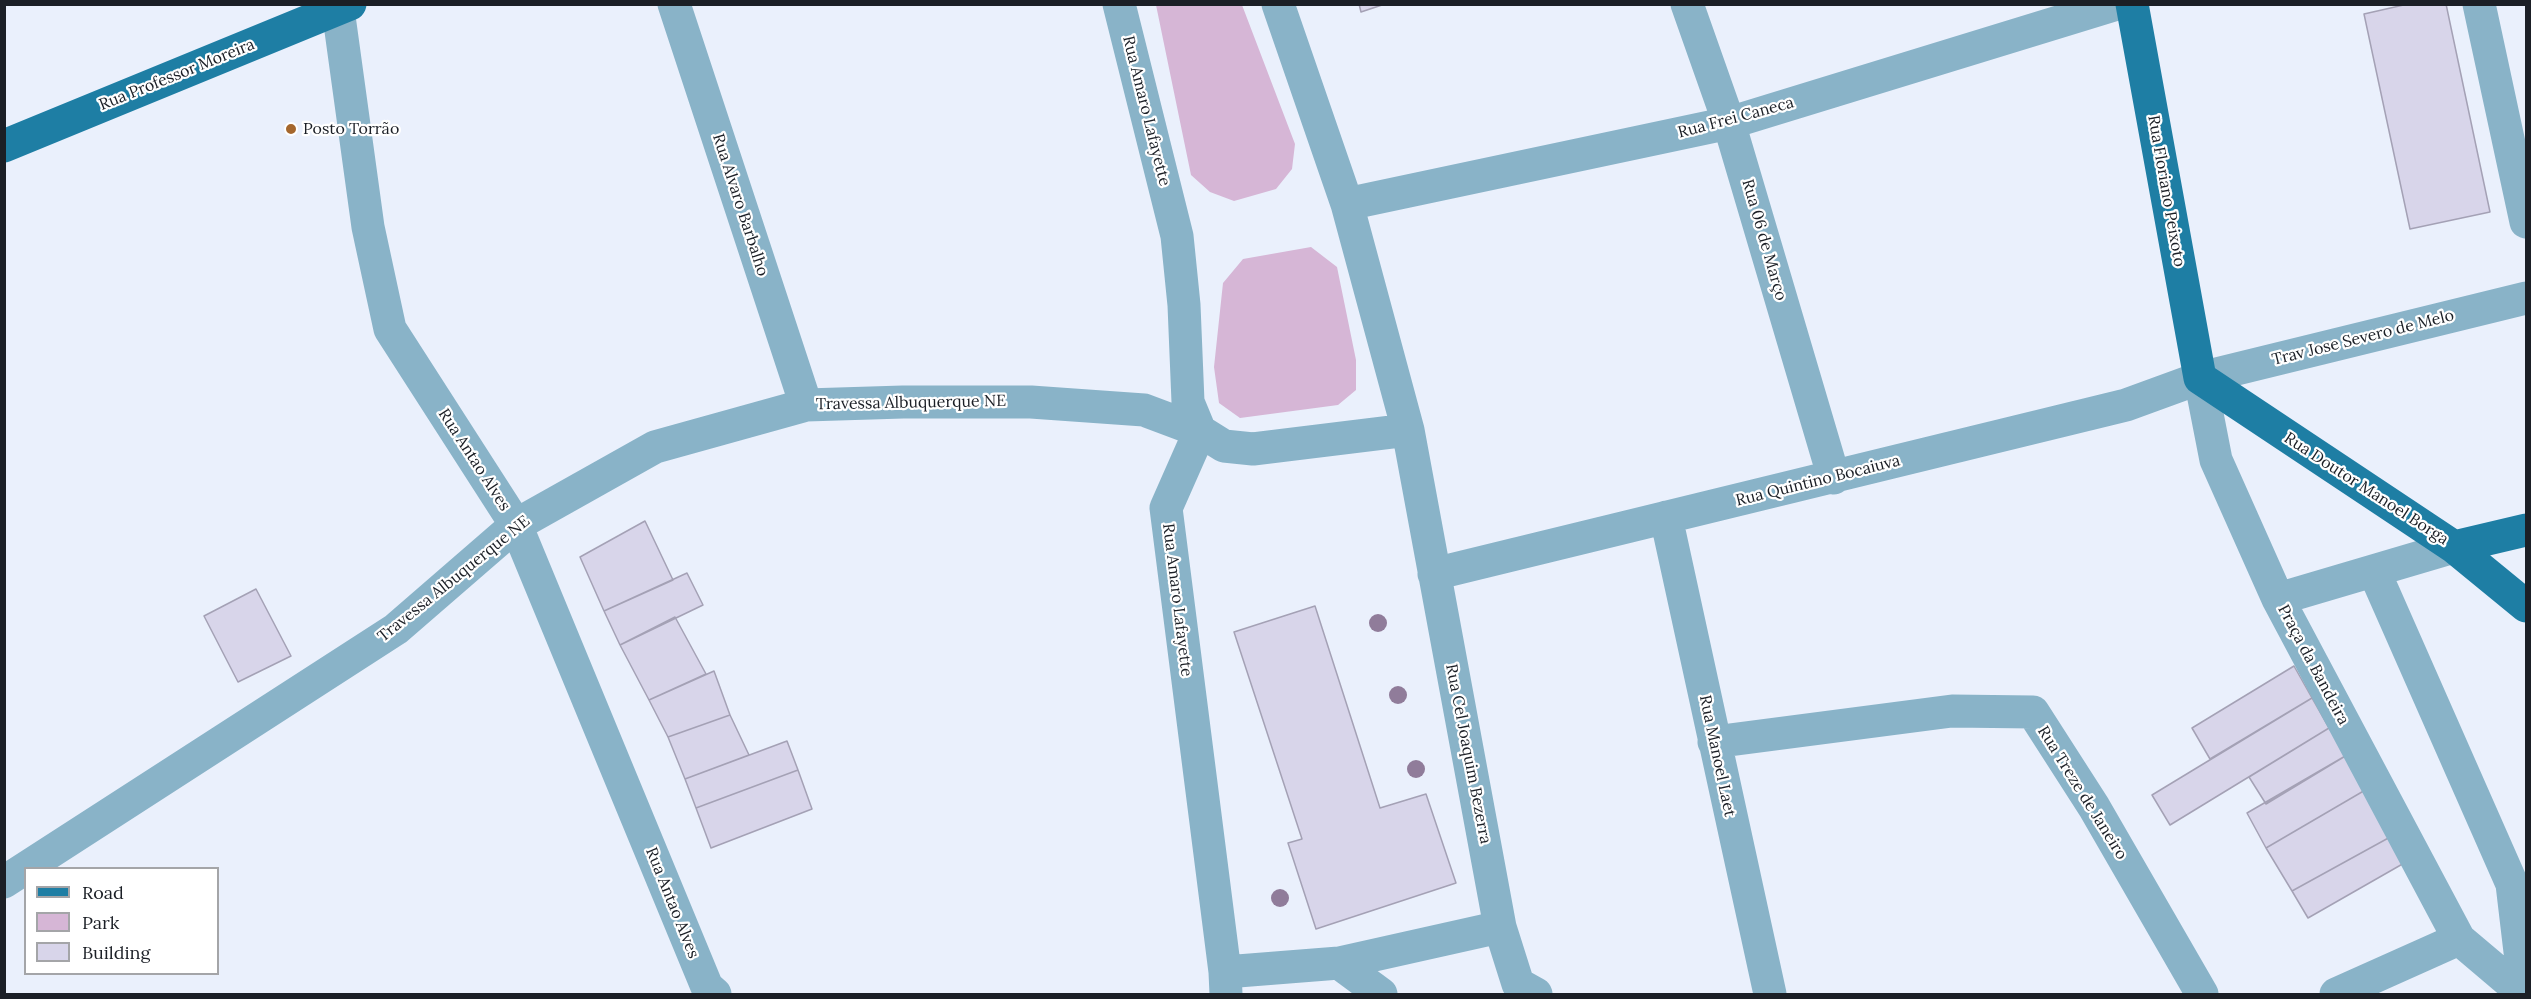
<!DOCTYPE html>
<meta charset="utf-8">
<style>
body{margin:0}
#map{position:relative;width:2531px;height:999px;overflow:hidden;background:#eaf0fc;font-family:Lora,serif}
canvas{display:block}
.frame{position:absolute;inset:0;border:6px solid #1b1f26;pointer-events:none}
.legend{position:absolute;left:24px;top:867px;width:195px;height:108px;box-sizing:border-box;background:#fff;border:2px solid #a4a5a8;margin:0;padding:8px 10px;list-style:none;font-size:18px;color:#1b1f26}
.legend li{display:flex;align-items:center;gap:12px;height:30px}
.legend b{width:30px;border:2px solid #a4a5a8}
</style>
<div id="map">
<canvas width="2531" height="999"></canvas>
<div class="frame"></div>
<ul class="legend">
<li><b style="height:8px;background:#1e7ea4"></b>Road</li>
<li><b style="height:16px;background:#d6b6d6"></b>Park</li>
<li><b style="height:16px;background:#d8d5ea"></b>Building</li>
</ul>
</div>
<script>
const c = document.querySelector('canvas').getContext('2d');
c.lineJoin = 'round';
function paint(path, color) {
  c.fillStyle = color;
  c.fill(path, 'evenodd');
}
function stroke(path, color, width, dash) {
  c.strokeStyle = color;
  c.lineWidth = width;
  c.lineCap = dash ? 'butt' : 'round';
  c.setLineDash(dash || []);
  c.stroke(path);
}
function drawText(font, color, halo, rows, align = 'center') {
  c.font = font + ' Lora,serif';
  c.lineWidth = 4.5;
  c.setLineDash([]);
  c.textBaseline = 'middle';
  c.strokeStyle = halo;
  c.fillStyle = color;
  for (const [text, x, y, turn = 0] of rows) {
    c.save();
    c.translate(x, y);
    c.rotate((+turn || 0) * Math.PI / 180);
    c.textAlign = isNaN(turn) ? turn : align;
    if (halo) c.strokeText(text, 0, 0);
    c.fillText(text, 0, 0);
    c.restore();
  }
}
const green = new Path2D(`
 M1156 5H1242L1295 144 1292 169 1276 189 1234 201 1210 192 1191 175Z
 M1311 247 1337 267 1356 360V390L1338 405 1240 418 1219 403 1214 367 1223 283 1243 259Z`);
const building = new Path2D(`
 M1359 4H1385L1361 12Z
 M2408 4H2446L2490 212 2410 229 2364 14Z
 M645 521 673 580 604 611 580 557Z
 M687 573 703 605 620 645 604 611Z
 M256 589 291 656 238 682 204 616Z
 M1315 606 1380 808 1426 794 1456 883 1316 929 1288 843 1302 839 1234 632Z
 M675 617 706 674 649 700 620 645Z
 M2294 666 2312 698 2210 759 2192 728Z
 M714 671 730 715 668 737 649 700Z
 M2312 698 2329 728 2170 825 2152 795Z
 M730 715 749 755 685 779 668 737Z
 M2329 728 2347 755 2266 804 2249 777Z
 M787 741 798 770 696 808 685 779Z
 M2347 755 2367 789 2266 848 2247 813Z
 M798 770 812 809 711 848 696 808Z
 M2367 789 2392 836 2292 891 2266 848Z
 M2392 836 2406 862 2308 918 2292 891Z`);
const minor = new Path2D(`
 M674 4 806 405
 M1119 4 1177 236 1184 305 1188 402 1200 431 1166 508 1225 972 1226 994
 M1278 4 1347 204 1408 430 1500 927 1518 984 1536 994
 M1687 4 1729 123 1834 478
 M2479 4 2526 222
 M338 9 368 227 390 329 516 525 707 987 715 994
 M1347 204 1729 123 2117 4
 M2200 378 2216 460 2278 599 2459 939 2524 994
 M1666 517 1770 994
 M2374 571 2512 884 2525 994
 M1434 574 2126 405 2200 378 2526 298
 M2278 599 2454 547
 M1714 742 1952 711 2033 712 2094 807 2202 994
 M4 882 396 629 516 525 655 447 806 405 903 402H1031L1144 410 1200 431 1224 446 1253 449 1408 430
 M1339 963 1381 994
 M1225 972 1339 963 1500 927
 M2336 994 2459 939`);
const major = new Path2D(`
 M2132 4 2200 378 2454 547 2526 606
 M4 146 350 4
 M2454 547 2526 530`);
const trees = [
 [1378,623],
 [1398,695],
 [1416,769],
 [1280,898]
];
const markers = [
 [291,129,6,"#a5672d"]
];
const streetNames = [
 ["Rua Professor Moreira",177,75,-22],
 ["Rua Amaro Lafayette",1146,111,76],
 ["Rua Frei Caneca",1736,118,-15],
 ["Rua Floriano Peixoto",2166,191,80],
 ["Rua Alvaro Barbalho",740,205,72],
 ["Rua 06 de Março",1764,240,74],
 ["Trav Jose Severo de Melo",2363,338,-14],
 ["Travessa Albuquerque NE",911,403,-1],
 ["Rua Antao Alves",474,460,57],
 ["Rua Quintino Bocaiuva",1818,481,-14],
 ["Rua Doutor Manoel Borga",2366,489,33],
 ["Travessa Albuquerque NE",454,579,-39],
 ["Rua Amaro Lafayette",1177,600,83],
 ["Praça da Bandeira",2313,665,62],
 ["Rua Cel Joaquim Bezerra",1468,754,79],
 ["Rua Manoel Laet",1717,756,78],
 ["Rua Treze de Janeiro",2082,793,58],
 ["Rua Antao Alves",672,903,68]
];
const poiNames = [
 ["Posto Torrão",303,129]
];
paint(green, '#d6b6d6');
paint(building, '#d8d5ea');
stroke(building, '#a4a1b5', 1.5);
stroke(minor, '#89b3c8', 33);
stroke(major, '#1e7ea4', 33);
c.fillStyle = '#907c9a';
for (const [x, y] of trees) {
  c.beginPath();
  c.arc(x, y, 9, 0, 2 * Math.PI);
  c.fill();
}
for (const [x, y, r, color] of markers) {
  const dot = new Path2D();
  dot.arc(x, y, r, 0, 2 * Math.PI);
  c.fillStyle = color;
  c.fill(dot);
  stroke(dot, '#fff', 2);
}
drawText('16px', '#1b1f26', '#fff', streetNames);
drawText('16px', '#1b1f26', '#fff', poiNames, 'left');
</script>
